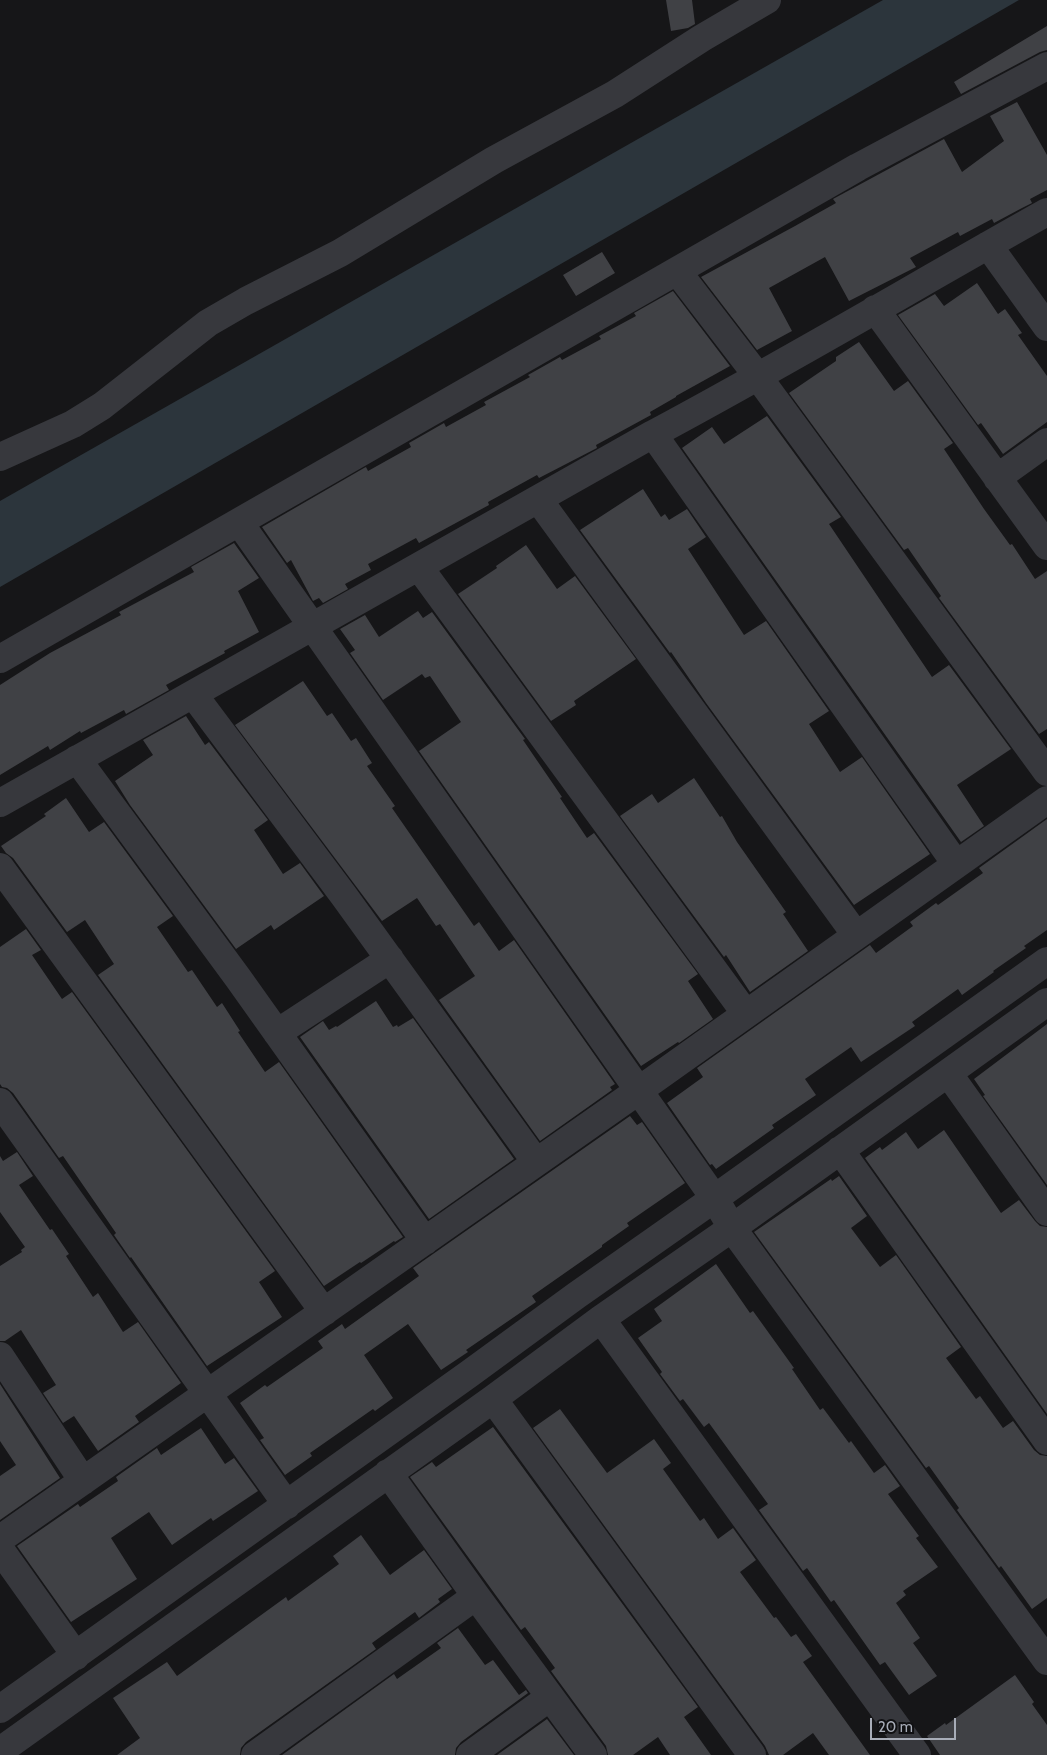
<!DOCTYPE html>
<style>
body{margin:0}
#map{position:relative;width:1047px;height:1755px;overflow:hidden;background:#161618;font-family:Cabin,sans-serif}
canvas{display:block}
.scale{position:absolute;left:870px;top:1718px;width:86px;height:22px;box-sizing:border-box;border:2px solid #a8adb8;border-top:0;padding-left:6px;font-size:15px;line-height:18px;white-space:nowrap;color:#a8adb8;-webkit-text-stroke:4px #111113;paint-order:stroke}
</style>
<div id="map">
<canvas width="1047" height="1755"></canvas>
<div class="scale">20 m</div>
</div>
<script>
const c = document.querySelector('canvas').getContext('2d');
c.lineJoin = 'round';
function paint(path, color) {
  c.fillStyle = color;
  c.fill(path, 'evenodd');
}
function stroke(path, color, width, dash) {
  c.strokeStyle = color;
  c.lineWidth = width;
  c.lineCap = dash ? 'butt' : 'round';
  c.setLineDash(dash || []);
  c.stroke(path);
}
const water = new Path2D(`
 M883 0H1019L0 587V501Z`);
const building = new Path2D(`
 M666 0H692L695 24 688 28 671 31Z
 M1047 26V50L1040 52 961 94 954 82Z
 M1017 102 1047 155V190L1030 199 1032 203 1022 208 994 223 992 219 960 236 958 232 910 258 916 267 849 301 825 257 769 288 792 331 757 350 701 277 795 226 836 203 833 199 944 139 962 172 1004 141 990 116Z
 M602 252 615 273 576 296 563 275Z
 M977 283 998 314 1005 309 1022 333 1018 335 1047 376V422L1003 454 981 423 978 425 898 315 935 294 944 306Z
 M673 291 730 366 676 396V397L650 412 651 415 596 445 597 448 539 478 537 475 488 502 489 505 419 543 416 538 368 564 371 570 345 584 348 589 323 603 319 598 313 601 291 560 287 563 262 527 364 468 366 467 368 471 411 447 409 443 444 423 446 427 486 405 484 402 530 377 528 375 560 357 562 360 601 339 599 336 636 316 634 313Z
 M859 342 894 391 908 381 953 443 944 449 984 509 1010 545 1012 544 1035 579 1047 571V729L1039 734 939 598 941 596 908 548 904 550 789 393 836 361V357Z
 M767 416 841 517 829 524 932 677 949 665 1011 749 957 785 984 826 961 842 682 448 712 427 724 444Z
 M643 489 661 517 665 514 669 520 687 509 706 537 688 549 744 635 766 621 829 711 809 724 840 772 862 757 930 854 854 905 706 703 671 652 670 653 580 530Z
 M234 543 259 578 238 591 259 632 224 651 225 653 166 685 169 690 126 714 124 710 81 733 80 731 50 750 48 746 0 775V685L50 653 121 615 119 612 194 572 191 567Z
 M526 545 557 589 575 576 636 659 574 701 576 705 551 721 458 594 497 568 496 566Z
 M418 611 423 618 432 612 525 739 523 740 562 797 560 798 587 838 594 833 698 974 688 981 713 1019 679 1043 678 1042 641 1066 419 751 461 722 430 676 425 678 422 674 383 700 350 653 355 650 340 629 365 615 379 637Z
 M303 681 327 716 332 713 351 741 356 738 372 763 367 766 395 806 392 808 474 926 479 922 499 951 514 940 615 1084 610 1087 612 1090 540 1141 439 1000 475 976 440 924 436 926 417 898 382 921 235 725Z
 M186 716 205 745 209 742 268 820 254 830 283 874 300 863 324 896 274 930 271 925 236 949 130 805 115 781 153 755 143 740Z
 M694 778 720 817 722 816 737 842 786 912 783 914 808 951 750 992 726 955 724 957 620 816 652 794 658 803Z
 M66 798 89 832 104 822 173 916 157 927 188 972 192 970 217 1007 222 1003 240 1031 238 1032 265 1072 279 1062 403 1237 395 1242 394 1241 361 1263 360 1262 324 1286 98 975 114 964 85 920 67 932 13 858 6 853 1 846 46 816 44 814Z
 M1047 819V930L1024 946 1026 948 993 971 994 972 962 995 958 989 912 1022 915 1026 861 1062 851 1047 805 1079 816 1095 772 1125 774 1128 716 1169 712 1164 710 1165 667 1103 703 1077 697 1068 870 945 876 953 913 926 910 922 936 903 938 905 983 873 979 868Z
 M26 929 41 950 32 955 62 999 72 992 275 1271 259 1282 282 1317 207 1366 131 1257 130 1258 114 1235 116 1233 63 1156 59 1158 13 1093 7 1088 2 1087 0 1084V947Z
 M376 1001 393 1027 397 1025 398 1027 413 1018 514 1159 429 1219 300 1037 323 1021 329 1030 336 1026 337 1027Z
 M1047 1024V1185L983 1096 985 1095 974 1079Z
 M630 1116 637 1125 642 1122 685 1183 627 1223 629 1226 602 1245V1247L532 1296 536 1302 466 1350 468 1352 441 1370 408 1324 364 1355 393 1398 375 1411 373 1409 310 1453 312 1456 285 1475 260 1440 264 1438 240 1403 265 1385 267 1387 323 1348 318 1341 342 1324 345 1329 419 1276 413 1268Z
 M944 1130 1001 1213 1019 1200 1035 1221 1040 1226 1047 1227V1414L865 1158 880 1147 882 1150 906 1132 918 1149Z
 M17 1152 33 1176 19 1185 50 1230 52 1229 69 1254 66 1256 93 1297 98 1293 123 1332 138 1322 181 1383 135 1416 139 1422 98 1451 74 1416 63 1423 43 1393 56 1385 21 1330 5 1341H0V1266L22 1252 21 1250 25 1247 0 1212V1156L3 1161Z
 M839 1176 867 1216 851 1228 880 1267 896 1255 961 1347 946 1358 976 1399 980 1396 1003 1428 1013 1421 1034 1450 1040 1455 1047 1456V1598L1032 1609 1001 1566 999 1568 957 1510 959 1508 929 1466 926 1468 754 1232 831 1179 832 1181Z
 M716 1264 750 1313 753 1311 794 1368 792 1369 820 1410 823 1408 849 1443 851 1441 874 1473 885 1465 900 1486 888 1494 919 1536 916 1538 938 1567 903 1591 906 1595 896 1603 920 1638 913 1643 937 1676 909 1695 885 1662 880 1665 834 1600 831 1602 807 1568 803 1571 759 1510 768 1504 709 1423 704 1427 683 1399 680 1401 660 1374 662 1372 638 1338 662 1321 654 1309Z
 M0 1384 60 1478 0 1520V1476L16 1465 0 1441Z
 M560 1409 607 1473 654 1439 671 1463 663 1469 700 1521 704 1518 718 1539 733 1528 756 1560 740 1572 774 1618 776 1617 791 1637 796 1634 812 1656 803 1662 870 1755H829L813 1733 783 1755H769L765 1746 533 1428Z
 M493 1427 698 1707 684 1717 711 1755H670L658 1737 633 1755H608L606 1746 551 1671 555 1668 525 1627 521 1630 410 1477 432 1462 436 1467Z
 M201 1428 225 1464 234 1458 258 1491 213 1521 211 1518 172 1545 149 1512 111 1538 137 1579 71 1622 17 1546 78 1504 80 1507 118 1481 116 1477 157 1448 161 1455Z
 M361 1535 390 1575 424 1550 452 1589 438 1599 440 1602 419 1618 415 1612 372 1643 376 1649 246 1742 241 1748 240 1755H117L140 1738 113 1698 167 1662 177 1676 286 1597 288 1601 339 1564 333 1556Z
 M458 1628 485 1665 493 1660 519 1695 526 1690 528 1693 461 1742 456 1748 455 1755H282L394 1674 397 1679 441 1648 437 1643Z
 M1015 1675 1034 1702 1032 1704 1047 1725V1755H940L927 1736 945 1723 946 1725Z
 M547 1719 574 1755H497Z`);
const minor = new Path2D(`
 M988 245 1047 327
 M677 271 759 378 1047 772
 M875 309 1047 546
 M653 434 956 864
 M0 457 73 424 102 406 208 323 246 301 340 253 494 160 615 94 702 38 767 0
 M997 478 1047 442
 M538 499 856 935
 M239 522 715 1199 732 1228 1047 1661
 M419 567 746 1014
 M0 659 858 167 1047 66
 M193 694 344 896 536 1162
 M77 759 238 978 425 1241
 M0 803 653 434C786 363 915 286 1047 212
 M0 867 324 1312
 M277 1033 390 959
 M948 1073 1047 1212
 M0 1102 287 1505
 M840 1150 1047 1441
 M601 1319 917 1755
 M0 1356 83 1481
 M493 1399 752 1755
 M388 1473 476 1596 593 1755
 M0 1539 638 1091 1047 800
 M0 1549 76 1656
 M0 1709 469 1374 577 1295 708 1203 1047 961
 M0 1751 493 1399 601 1319 732 1228 1047 1002
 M255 1755 476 1596
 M470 1755 550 1697`);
paint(water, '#2c353c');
paint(building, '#404145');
stroke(minor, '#37383d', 28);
</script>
